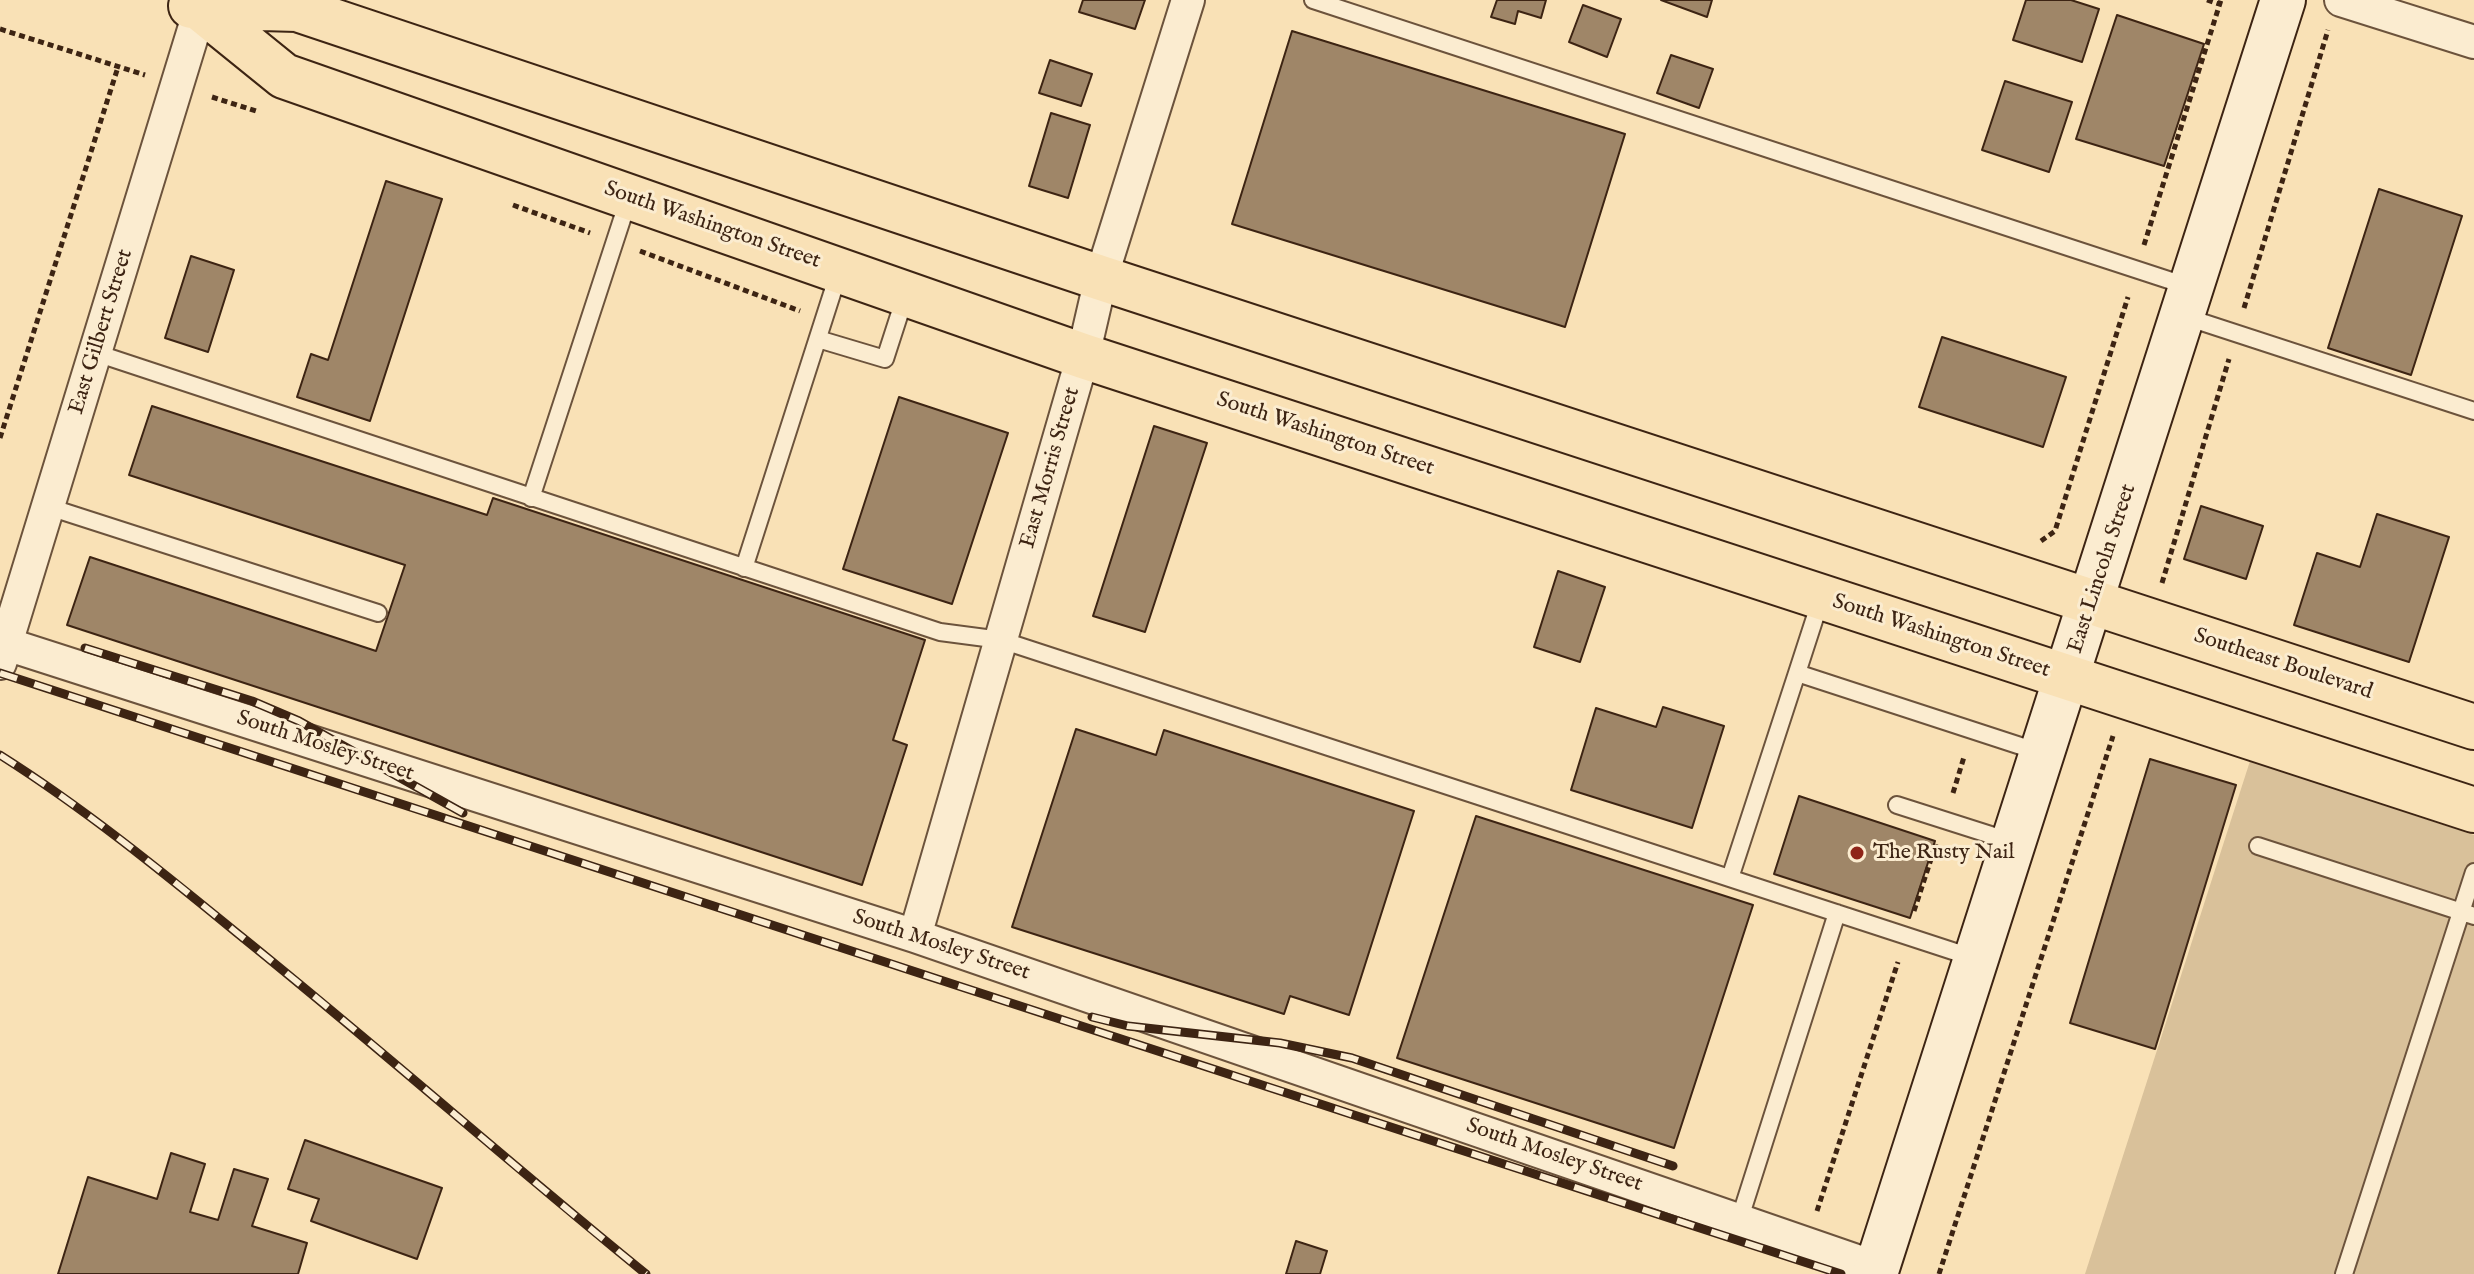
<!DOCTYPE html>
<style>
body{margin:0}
canvas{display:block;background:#f9e1b6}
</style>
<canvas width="2474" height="1274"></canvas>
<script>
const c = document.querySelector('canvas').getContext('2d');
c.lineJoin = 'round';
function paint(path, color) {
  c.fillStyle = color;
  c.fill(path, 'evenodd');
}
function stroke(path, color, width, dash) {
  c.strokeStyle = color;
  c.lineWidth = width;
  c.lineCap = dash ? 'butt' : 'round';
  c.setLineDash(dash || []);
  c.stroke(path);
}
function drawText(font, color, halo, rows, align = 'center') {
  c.font = font + ' "IM FELL English",serif';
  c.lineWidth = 6;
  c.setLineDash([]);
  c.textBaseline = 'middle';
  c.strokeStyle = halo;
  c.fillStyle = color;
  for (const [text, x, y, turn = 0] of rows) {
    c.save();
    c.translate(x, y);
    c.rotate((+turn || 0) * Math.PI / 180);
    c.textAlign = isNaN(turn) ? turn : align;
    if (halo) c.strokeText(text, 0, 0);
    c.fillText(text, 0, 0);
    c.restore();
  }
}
const green = new Path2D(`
 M2250 761 2474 835V1274H2085Z`);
const building = new Path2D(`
 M1083 0H1145L1135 29 1079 12Z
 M1497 0H1546L1541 18 1518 11 1515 24 1491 17Z
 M1661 0H1712L1707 17Z
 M2026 0H2071L2099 9 2082 62 2013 40Z
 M1583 5 1621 19 1607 57 1569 42Z
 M2117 15 2204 44 2164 166 2076 139Z
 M1292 31 1625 134 1565 327 1232 224Z
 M1671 55 1713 69 1699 108 1657 93Z
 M1050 60 1092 74 1081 106 1039 93Z
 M2005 81 2072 102 2049 172 1982 150Z
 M1051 113 1090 125 1068 198 1029 186Z
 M386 181 442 199 370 421 297 397 311 354 328 360Z
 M2379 189 2462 216 2411 375 2328 348Z
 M191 256 234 270 208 352 165 338Z
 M1942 337 2066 377 2043 447 1919 407Z
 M899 397 1008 433 952 604 843 569Z
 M152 406 487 515 493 498 925 640 893 740 907 745 862 885 67 625 90 557 376 651 405 565 129 475Z
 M1154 426 1207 443 1145 632 1093 616Z
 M2201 506 2263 526 2246 579 2184 559Z
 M2377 514 2449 537 2409 662 2294 625 2317 553 2360 567Z
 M1558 571 1605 587 1580 662 1534 647Z
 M1663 707 1724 726 1692 828 1571 790 1596 708 1656 727Z
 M1076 729 1156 755 1164 730 1414 811 1349 1015 1290 996 1284 1014 1012 927Z
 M2150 759 2236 785 2155 1049 2070 1023Z
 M1799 796 1935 841 1910 918 1774 874Z
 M1476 816 1753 905 1674 1148 1397 1058Z
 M305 1140 442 1188 417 1259 311 1221 319 1199 288 1189Z
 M171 1153 205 1164 190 1212 218 1220 234 1169 268 1179 252 1226 307 1243 298 1274H58L88 1177 157 1199Z
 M1296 1241 1327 1251 1320 1274H1286Z`);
const path = new Path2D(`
 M2207 0 2219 4
 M0 29 145 75
 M212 97 259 112
 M513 205 590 233
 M2144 245 2221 0
 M640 251 800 311
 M2244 308 2328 30
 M0 438 118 67
 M2041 541 2055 531 2128 297
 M2162 583 2229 359
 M1953 793 1964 757
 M1914 911 1936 844
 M1817 1211 1898 962
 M1939 1274 2113 736`);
const lane = new Path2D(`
 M1313 0 2190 287
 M2183 316 2474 411
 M818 339 885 359 906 294
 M96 353 940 632 1001 640 1974 958
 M531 498 629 198
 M49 507 378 613
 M744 568 839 272
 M1797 673 1821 599
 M1897 805 2013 842
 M2258 846 2474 916
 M1730 878 1797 673 2039 752
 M1739 1221 1837 913
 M2344 1274 2474 872`);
const street = new Path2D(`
 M2341 0 2474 42
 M0 642 915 936 1877 1268
 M0 663 203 0
 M915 936 1083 356 1101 278 1188 0`);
const secondary = new Path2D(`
 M1875 1274 2283 0`);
const primary = new Path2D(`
 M191 6 297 9 1101 278 2474 727
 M200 8 284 76 1083 356 2474 810`);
const rail = new Path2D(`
 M85 648 252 701 299 721 463 813
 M0 673 1841 1274
 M0 755C84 808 160 870 237 933 375 1044 508 1162 646 1274
 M1092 1017 1128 1026 1280 1043 1352 1058 1673 1166`);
const markers = [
 [1857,853,8,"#8f2418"]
];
const streetNames = [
 ["South Washington Street",712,226,19],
 ["East Gilbert Street",102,332,-73],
 ["South Washington Street",1325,435,18],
 ["East Morris Street",1051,468,-74],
 ["East Lincoln Street",2103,569,-72],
 ["South Washington Street",1941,637,18],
 ["Southeast Boulevard",2283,665,18],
 ["South Mosley Street",325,747,18],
 ["South Mosley Street",941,946,18],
 ["South Mosley Street",1554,1156,19]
];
const poiNames = [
 ["The Rusty Nail",1873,853]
];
paint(green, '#d9c19a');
paint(building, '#9f8668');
stroke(building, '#3d2413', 2);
stroke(lane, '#6c533c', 20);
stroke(street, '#6c533c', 36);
stroke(secondary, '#3d2413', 48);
stroke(primary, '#3d2413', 48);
stroke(path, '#3d2413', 5, [6, 4]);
stroke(lane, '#fbecd0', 16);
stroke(street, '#fbecd0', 32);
stroke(secondary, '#fbecd0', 44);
stroke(primary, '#f9e1b6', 44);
stroke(rail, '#3d2413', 9);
stroke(rail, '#fbecd0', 6, [18]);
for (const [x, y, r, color] of markers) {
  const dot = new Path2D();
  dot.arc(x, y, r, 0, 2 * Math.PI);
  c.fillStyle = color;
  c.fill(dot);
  stroke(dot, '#fbecd0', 3);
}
drawText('22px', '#3d2413', '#fbecd0', streetNames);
drawText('22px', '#3d2413', '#fbecd0', poiNames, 'left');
</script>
